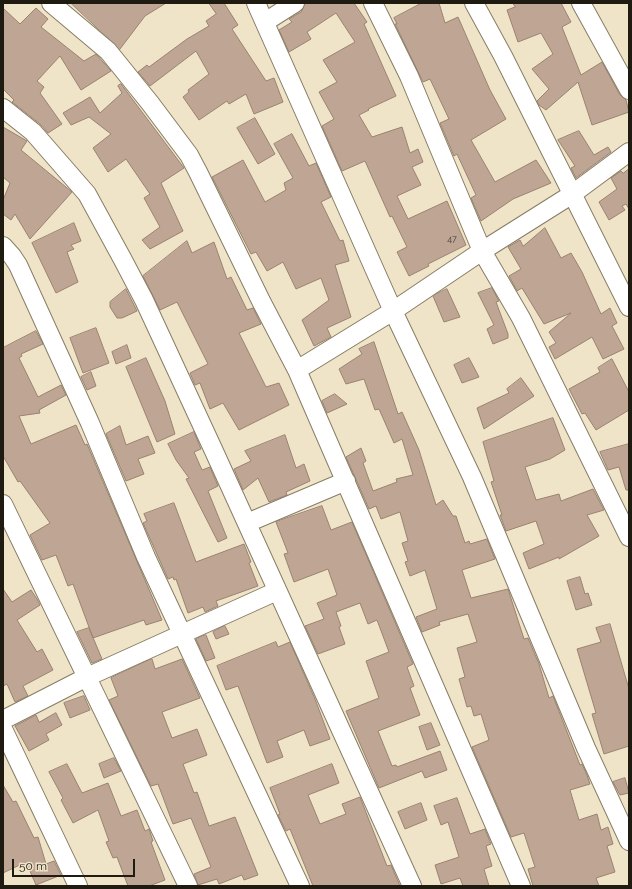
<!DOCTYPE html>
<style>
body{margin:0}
#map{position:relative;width:632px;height:889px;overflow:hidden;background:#efe4c8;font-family:Raleway,sans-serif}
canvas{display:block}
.frame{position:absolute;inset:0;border:4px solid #1f1b11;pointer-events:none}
.scale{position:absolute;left:12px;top:859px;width:123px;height:18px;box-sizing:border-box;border:2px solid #1f1b11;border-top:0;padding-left:5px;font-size:12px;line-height:14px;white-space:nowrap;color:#1f1b11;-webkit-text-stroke:3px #efe4c8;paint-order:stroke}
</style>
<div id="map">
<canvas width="632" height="889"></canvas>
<div class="frame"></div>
<div class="scale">50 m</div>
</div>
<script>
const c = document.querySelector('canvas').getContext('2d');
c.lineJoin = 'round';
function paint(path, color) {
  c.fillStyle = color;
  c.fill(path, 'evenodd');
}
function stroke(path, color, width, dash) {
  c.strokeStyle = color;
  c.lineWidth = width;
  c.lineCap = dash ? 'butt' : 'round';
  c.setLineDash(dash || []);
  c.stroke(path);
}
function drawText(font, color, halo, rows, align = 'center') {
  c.font = font + ' Raleway,sans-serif';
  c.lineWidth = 3;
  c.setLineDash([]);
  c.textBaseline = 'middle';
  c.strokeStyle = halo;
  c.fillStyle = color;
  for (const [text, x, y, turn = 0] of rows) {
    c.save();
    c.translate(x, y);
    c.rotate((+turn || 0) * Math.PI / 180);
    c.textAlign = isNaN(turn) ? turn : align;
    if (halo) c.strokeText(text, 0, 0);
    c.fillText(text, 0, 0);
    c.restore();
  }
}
const building = new Path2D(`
 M71 3H166L145 16 120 49Z
 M209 3H224L238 25 232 29 266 81 274 78 283 102 254 114 246 94 229 104 227 101 199 120 183 97 189 92 188 90 209 74 196 51 150 86 138 72 147 65 149 67 187 39 209 26 206 21 216 14Z
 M305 3H354L367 22 364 24 396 96 368 109 369 110 359 115 372 137 402 127 410 153 418 149 423 162 412 167 421 185 397 196 408 219 447 201 466 245 428 264 429 266 409 276 397 252 407 247 392 216 390 217 365 161 342 171 322 126 334 119 319 92 337 82 323 60 355 42 336 13 307 32 311 39 289 52 279 30 292 22 289 19 301 12Z
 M422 3H439L445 23 458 17 490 90 506 119 471 140 495 182 536 160 551 183 513 199 481 221 471 198 476 195 457 154 454 156 440 123 449 119 430 79 423 82 395 24H397L394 18Z
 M513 3H561L571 22 562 27 581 75 602 62 620 95 626 100 629 112 592 125 578 82 546 110 539 105 537 101 549 89 532 69 553 54 541 33 518 42 507 10 515 7Z
 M3 8 20 24 36 8 48 19 41 27 84 61 96 54 111 71 81 90 60 56 37 81 44 87 40 93 62 124 48 133 40 124 12 102 14 100 3 89Z
 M121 84 184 168 161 183 183 231 150 249 142 240 160 227 144 198 150 194 126 159 108 172 93 148 111 134 89 117 71 125 63 113 90 97 100 113 122 93 118 86Z
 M255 118 275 154 258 164 237 128Z
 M3 127 27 141 21 150 72 192 30 239 15 214 11 220 3 214V200L10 183 3 177Z
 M579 131 594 155 608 147 611 152 576 178 571 168 575 166 558 140Z
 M292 134 309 166 316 163 331 197 321 202 340 241 343 240 349 261 335 265 351 317 327 328 331 337 314 346 302 320 329 300 321 278 296 289 283 262 267 271 256 252 251 254 212 177 243 160 265 202 286 190 284 183 293 178 274 144Z
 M629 169V209L626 204 622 206 625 210 609 220 599 202 617 189 611 178 621 171 623 173Z
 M74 223 81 241 71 245 74 249 67 252 78 282 56 293 32 243Z
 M545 228 561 258 571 253 582 272 601 314 610 308 617 323 612 326 624 349 603 359 592 337 555 359 549 347 556 343 549 332 571 313 544 324 522 288 517 291 509 276 521 269 508 247 520 240 523 246Z
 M187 241 192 253 214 242 227 279 231 277 247 310 253 308 261 324 239 333 266 387 279 383 289 405 239 430 223 403 210 409 200 383 195 385 190 373 208 364 177 302 160 310 143 276Z
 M492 288 499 301 496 302 508 334V338L493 344 487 329 494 325 478 293Z
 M126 289 137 311 122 318H117L110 307V302Z
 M447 289 460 317 444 322 433 296Z
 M96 328 109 363 83 373 70 338Z
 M36 331 43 344 21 354 22 356 19 358 38 397 61 385 66 395 39 410 40 413 19 416 31 444 76 425 85 445 87 444 162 620 146 625 144 620 93 638 73 584 68 586 56 555 42 560 30 535 50 523 20 481 18 482 3 456V348Z
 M374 342 398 414 402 412 419 450 436 505 443 500 453 516H456L465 543 469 541 470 544 487 539 495 559 462 570 471 598 508 589 524 639 528 638 539 664 549 698 553 696 580 765 582 764 587 775 590 784 570 790 579 820 597 814 601 830 608 827 613 844 607 846 615 872 596 878 599 886H533L528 869 535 867 524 833 511 837 472 747 489 740 481 714 474 716 471 706 467 707 459 679 465 677 457 648 477 642 468 614 439 622 440 625 422 632 416 617 437 609 425 570 410 576 405 562 408 561 402 543 408 541 400 512 381 519 376 506 369 509 346 457 361 448 366 461 363 463 373 491 397 482 396 479 413 475 402 439 394 443 379 409 375 410 364 379 346 384 339 369 362 354 359 349Z
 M127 345 131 358 116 364 112 352Z
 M146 358 165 401 175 434 157 442 126 367Z
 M469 358 479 377 462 383 454 365Z
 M612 359 629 392V410L596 430 585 413 582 414 569 389 600 372 598 368Z
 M91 372 96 386 87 390 81 377Z
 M521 378 534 396 484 429 477 408 509 393 507 389Z
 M335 394 347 404 327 413 322 401Z
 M553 418 565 450 550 459 525 467 536 500 559 494 561 501 593 489 604 510 587 515 599 536 559 559V557L529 569 523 553 544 544 536 521 506 531 500 515H502L491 482 494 481 483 442Z
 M120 426 126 445 148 436 155 453 138 459 144 474 126 481 106 434Z
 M194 432 201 449 194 452 202 470 210 467 218 486 208 491 227 538 218 542 186 479 189 478 176 460 168 444Z
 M285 435 296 468 304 464 310 481 286 492 287 495 269 502 258 478 243 490 234 469 251 461 245 451Z
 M629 444V490H626L619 467 608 470 600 452Z
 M174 503 196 562 244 544 251 562 249 563 258 586 216 601 218 606 205 612 203 607 188 613 176 579 174 580 173 577 168 579 143 523 147 521 144 514Z
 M322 506 331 530 352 522 413 664 407 667 414 686 410 688 420 715 378 731 392 766 396 765 397 767 440 751 447 770 425 778 422 771 379 788 346 711 379 698 366 661 389 652 377 620 368 624 360 603 336 612 341 626 339 627 345 644 318 654 305 626 324 619 317 603 337 595 328 569 294 582 284 554 288 553 276 522Z
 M580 577 585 594 588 593 592 605 576 610 567 581Z
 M3 589 12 602 31 590 37 599 40 605 17 620 37 652 42 649 53 670 23 686 28 696 15 702 7 684 3 686Z
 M610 624 629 689V746L604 754 592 714 596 713 577 649 601 642 596 628Z
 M225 626 229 634 216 639 213 632Z
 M89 628 102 659 92 663 77 632Z
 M206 635 215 658 206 661 196 639Z
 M276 642 278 647 290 642 315 699 330 739 310 746 304 730 277 741 283 757 267 763 238 686 226 690 217 666Z
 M152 659 155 669 182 659 200 698 162 712 172 738 197 729 207 755 183 764 194 793 197 792 209 826 235 817 258 875 244 880 242 875 219 884 217 879 198 885 194 874 211 867 191 818 173 824 158 784 151 786 109 700 118 696 111 678Z
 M84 696 90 710 70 718 64 703Z
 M56 713 62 725 46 734 49 740 29 751 15 726 36 715 39 722Z
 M431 723 440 745 427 750 419 727Z
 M114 758 121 771 104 778 99 764Z
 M67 764 82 793 108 783 121 816 137 810 145 831 149 829 153 841 151 842 165 880 149 886H128L117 857 113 858 106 842 109 841 98 810 73 823 61 800 63 798 49 772Z
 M332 764 339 783 308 795 320 824 346 814 342 804 360 797 387 866 391 865 400 886H313L290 829 286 831 278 815 280 814 270 788Z
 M625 778 629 793 620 795 613 782Z
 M3 785 13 802 16 801 34 838 38 837 46 864 54 861 61 875 36 885 26 862 3 873Z
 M457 798 470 834 485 829 491 844 486 846 492 866 484 869 489 886H463L460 878 441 884 435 865 459 857 448 822 441 825 434 806Z
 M421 803 427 820 405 829 398 812Z`);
const street = new Path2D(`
 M51 3 108 51 150 103 189 155 198 172 261 301 297 370 521 886
 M256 3 393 311 472 477 586 748 629 841
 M373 3 409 76 482 251 521 318 629 537
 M474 3 503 56 629 307
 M581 3 629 90
 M265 22 295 3
 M3 108 33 132 87 194 123 260 144 300 213 449 412 886
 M3 246 12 256 18 265 90 423 146 557 300 886
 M297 370 393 311 482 251 571 195 629 152
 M3 504 188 886
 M247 523 346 481
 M3 720 87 677 277 591
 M3 729 78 886`);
const numberNames = [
 ["47",452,239]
];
paint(building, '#bea594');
stroke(building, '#9a8271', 1);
stroke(street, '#877d64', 20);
stroke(street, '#fff', 18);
drawText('9px', '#473e32', null, numberNames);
</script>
